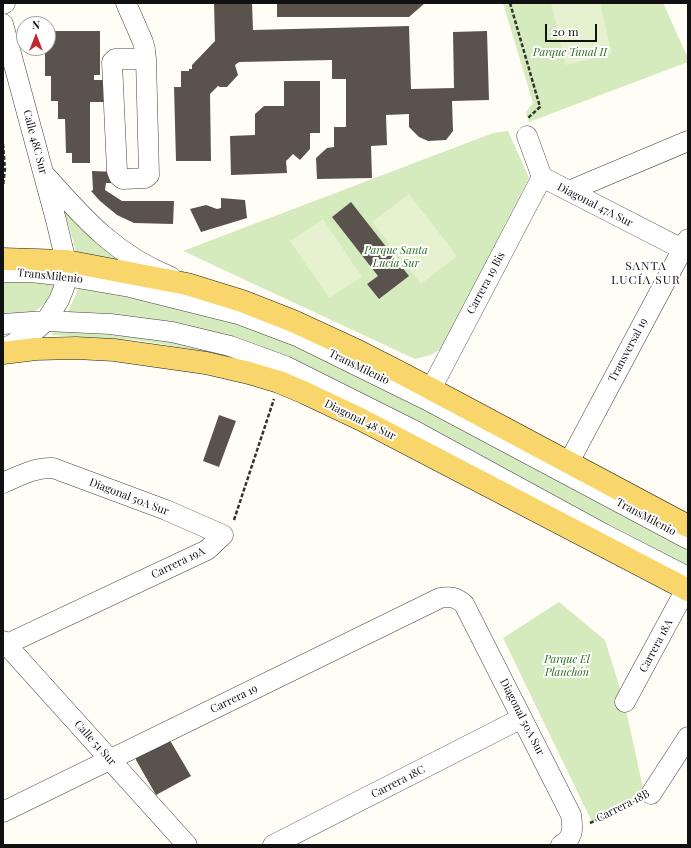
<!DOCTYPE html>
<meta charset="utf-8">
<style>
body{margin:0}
#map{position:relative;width:691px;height:848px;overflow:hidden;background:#fffdf5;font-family:"Playfair Display",serif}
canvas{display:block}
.frame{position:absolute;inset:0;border:4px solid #111;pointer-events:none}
.north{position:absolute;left:16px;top:16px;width:40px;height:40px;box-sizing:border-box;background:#fff;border:1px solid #a0a0a0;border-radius:50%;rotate:0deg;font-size:11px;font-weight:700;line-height:16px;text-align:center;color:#111}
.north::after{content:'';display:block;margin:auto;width:14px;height:18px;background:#c4262e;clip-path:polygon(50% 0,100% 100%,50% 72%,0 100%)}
.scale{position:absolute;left:545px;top:24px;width:52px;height:18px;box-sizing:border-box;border:2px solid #111;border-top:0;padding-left:5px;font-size:12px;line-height:14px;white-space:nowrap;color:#111;-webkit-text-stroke:3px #fff;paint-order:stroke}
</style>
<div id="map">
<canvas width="691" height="848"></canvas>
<div class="frame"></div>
<div class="north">N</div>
<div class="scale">20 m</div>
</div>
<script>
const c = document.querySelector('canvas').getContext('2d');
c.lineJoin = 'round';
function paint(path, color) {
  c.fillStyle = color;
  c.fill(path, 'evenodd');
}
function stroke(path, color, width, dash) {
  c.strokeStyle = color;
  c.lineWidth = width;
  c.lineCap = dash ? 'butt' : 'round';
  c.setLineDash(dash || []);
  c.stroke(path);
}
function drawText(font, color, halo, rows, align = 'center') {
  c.font = font + ' "Playfair Display",serif';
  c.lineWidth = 4;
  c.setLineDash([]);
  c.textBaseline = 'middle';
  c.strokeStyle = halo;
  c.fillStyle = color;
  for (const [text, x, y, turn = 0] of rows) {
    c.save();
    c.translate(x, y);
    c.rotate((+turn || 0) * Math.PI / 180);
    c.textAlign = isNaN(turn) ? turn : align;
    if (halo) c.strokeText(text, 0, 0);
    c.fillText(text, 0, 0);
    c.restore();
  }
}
const green = new Path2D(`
 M503 3H663L688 58V62L529 122 526 112 533 103Z
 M508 131 529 178 442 348 431 355 415 359 183 251 493 133Z
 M65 212 86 234 106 250 131 266 77 255Z
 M3 277 55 281C46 312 33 314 3 319Z
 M80 285 200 309 315 350 688 545V572L325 380 67 314Z
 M58 326 189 343 251 362 189 349 137 340 51 335Z
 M559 602 605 640 624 701 645 797 592 822 503 638Z`);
const pitch = new Path2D(`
 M551 3H600L612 54 566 65Z
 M409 194 457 256 421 284 372 222Z
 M323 219 362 277 329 298 290 241Z`);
const building = new Path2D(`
 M214 3H252L253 30 409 26 411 89 454 88 453 32 487 31 489 100 452 101 453 131 446 140 428 141 419 137 409 127V114L386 115 387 145 371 146 372 178 317 179 316 158 327 148 334 147V127H346V79H332V60L239 62 235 65 238 75 227 87H220L218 86 210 94 211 161H176L174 87H181V71H189V69H192V65L215 41Z
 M277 3H425L409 17H277Z
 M48 31H100V75H94V80H105V102H90V163H72V153H66L65 119H58V101H51V76H45V48H48Z
 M284 81H320V133H310V149L300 160 293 154 286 161 287 173 231 175 230 136 255 135V114L264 106H284Z
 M92 171 116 172V183H106L105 190 122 201H174L173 224 134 223 117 215 100 201 91 191 93 190Z
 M221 198 245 200 247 218 201 232 190 209 206 205 217 209 221 208Z
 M351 202 409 276 379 299 367 284 378 276 332 217Z
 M219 415 236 421 219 467 203 461Z
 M168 737 191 776 156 795 136 760V754Z`);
const path = new Path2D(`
 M510 3 540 107 528 118
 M3 144 5 169 3 186
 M234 520 274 399
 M590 823 635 802`);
const minor = new Path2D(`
 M126 3 143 42 145 50 146 59 149 175 145 178 123 179 119 176 117 171 112 62 115 59H146
 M3 4 5 3
 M3 24 56 220 67 266 64 288 59 300 46 321 30 335 3 349
 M527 136 542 177 688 252
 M46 176C84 219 116 255 171 277
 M569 191 688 141
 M3 272H31L66 276 130 287 238 314 299 337 425 399 688 539
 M3 324 46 321 110 324 172 332 230 346 285 366 415 431 604 534 688 577
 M431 389 542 177
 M569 462 688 239
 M3 483C19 476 35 467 53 468L166 510 223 535 207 550 3 646
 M3 641 187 845
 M625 702 686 589
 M651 794 688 737
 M3 812 440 598C450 596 456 597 464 604L571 815C573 828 574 838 561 845
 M273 845 522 718`);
const major = new Path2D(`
 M3 259 66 261 187 284 242 301 293 321 358 351 405 375 688 526
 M3 353 36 349 76 348 114 350 206 363 249 373 279 382 305 393 362 420 688 590`);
const parkNames = [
 ["Parque Tunal II",570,53],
 ["Parque Santa",396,251],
 ["Lucía Sur",396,264],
 ["Parque El",567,660],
 ["Planchón",567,673]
];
const streetNames = [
 ["Calle 48C Sur",35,142,75],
 ["Diagonal 47A Sur",595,205,27],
 ["TransMilenio",50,276,6],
 ["Carrera 19 Bis",486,283,-62],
 ["Transversal 19",628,350,-62],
 ["TransMilenio",359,367,26],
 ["Diagonal 48 Sur",360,420,26],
 ["Diagonal 50A Sur",129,497,21],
 ["TransMilenio",646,517,28],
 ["Carrera 19A",178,563,-26],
 ["Carrera 18A",656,646,-62],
 ["Carrera 19",234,699,-26],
 ["Diagonal 50A Sur",522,717,63],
 ["Calle 51 Sur",95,743,48],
 ["Carrera 18C",398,782,-27],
 ["Carrera 18B",623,806,-27]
];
const neighbourhoodNames = [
 ["SANTA",646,266],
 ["LUCÍA SUR",646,280]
];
paint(green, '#d5ebbd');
paint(pitch, '#e6f2cf');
paint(building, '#5a524d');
stroke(minor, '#444', 21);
stroke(major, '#222', 23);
stroke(path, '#333', 2.5, [4, 2]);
stroke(minor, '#fff', 20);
stroke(major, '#f9d66b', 22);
drawText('italic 11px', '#2f6b1f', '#fff', parkNames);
drawText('11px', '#111', '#fff', streetNames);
c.letterSpacing = '1px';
drawText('12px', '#111', '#fff', neighbourhoodNames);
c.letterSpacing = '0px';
</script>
